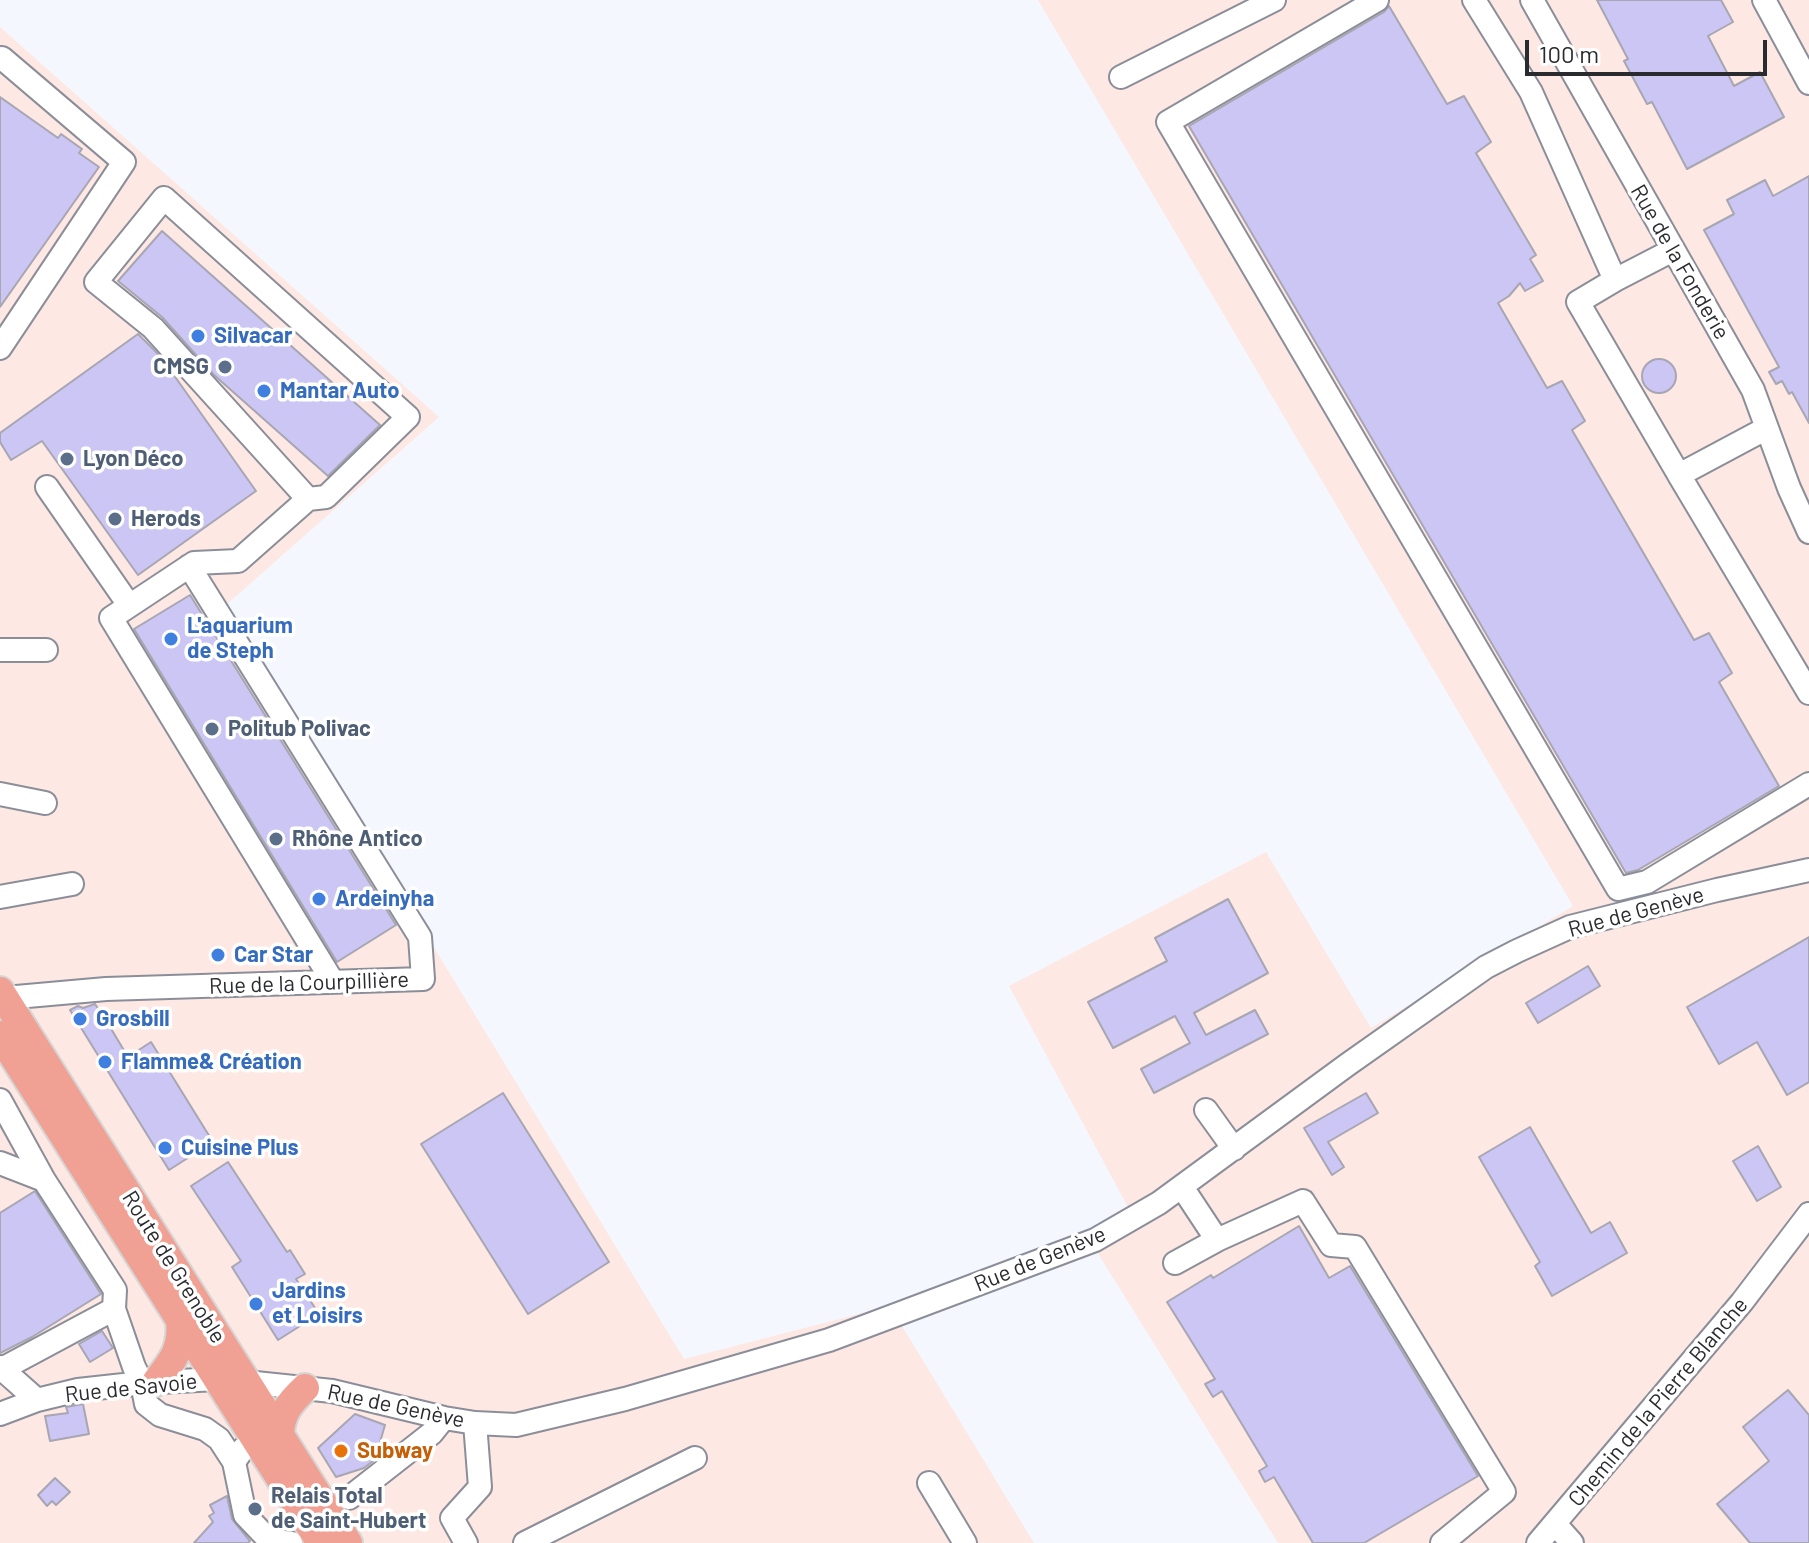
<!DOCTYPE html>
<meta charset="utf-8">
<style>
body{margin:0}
#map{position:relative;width:1809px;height:1543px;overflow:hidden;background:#f5f7fe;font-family:Barlow,sans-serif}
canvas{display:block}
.scale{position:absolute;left:1525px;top:40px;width:242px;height:36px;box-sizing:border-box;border:4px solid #2a2b2f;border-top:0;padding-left:10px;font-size:24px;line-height:28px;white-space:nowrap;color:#2a2b2f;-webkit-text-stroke:6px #fff;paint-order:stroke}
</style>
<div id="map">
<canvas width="1809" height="1543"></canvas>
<div class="scale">100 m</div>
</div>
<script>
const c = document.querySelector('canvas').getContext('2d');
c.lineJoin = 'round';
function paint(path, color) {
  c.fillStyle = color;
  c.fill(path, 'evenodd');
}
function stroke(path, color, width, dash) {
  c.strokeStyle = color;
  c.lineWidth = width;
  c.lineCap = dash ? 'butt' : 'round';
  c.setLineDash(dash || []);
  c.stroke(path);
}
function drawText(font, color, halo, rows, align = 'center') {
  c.font = font + ' Barlow,sans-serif';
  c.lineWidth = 7;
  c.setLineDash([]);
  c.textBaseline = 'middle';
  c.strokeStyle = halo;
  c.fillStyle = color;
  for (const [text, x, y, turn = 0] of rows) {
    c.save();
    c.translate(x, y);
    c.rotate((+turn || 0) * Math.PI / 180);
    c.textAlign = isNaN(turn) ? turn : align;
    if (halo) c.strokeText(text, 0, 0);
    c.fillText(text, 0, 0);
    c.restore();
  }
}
const industrial = new Path2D(`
 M1038 0H1809V1543H1278L1097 1252 1129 1209 1009 986 1266 852 1371 1028 1573 906Z
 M0 27 439 417 226 605 684 1359 871 1311 902 1326 1034 1543H0Z`);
const building = new Path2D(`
 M1597 0H1721L1733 22 1708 36 1734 86 1760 72 1784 117 1687 169 1652 102 1647 104 1624 61 1628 59Z
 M1389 6 1447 104 1464 96 1491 142 1476 153 1536 255 1530 259 1543 281 1525 291 1520 283 1509 296 1498 303 1547 388 1562 381 1585 421 1572 430 1694 640 1709 633 1732 673 1719 682 1779 786 1638 870 1626 873 1189 126 1384 12Z
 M0 97 58 138 61 134 82 149 79 153 99 167 0 307Z
 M1809 176V423L1792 392 1789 394 1782 381 1776 384 1769 372 1779 367 1704 230 1734 214 1727 200 1765 180 1773 196Z
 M162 231 380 425 328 476 214 375 162 317 118 281Z
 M138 334 161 357 256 491 138 575 42 441 11 460 0 442V433Z
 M1642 376a17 17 0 1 1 34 0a17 17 0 1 1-34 0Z
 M190 595 396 925 337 962 134 629Z
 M1228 899 1268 973 1194 1013 1206 1035 1255 1010 1268 1034 1154 1093 1141 1069 1190 1043 1175 1016 1113 1048 1088 1002 1167 961 1155 938Z
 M1809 937V1082L1787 1095 1757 1042 1719 1064 1687 1007Z
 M1588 966 1600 986 1538 1023 1526 1003Z
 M95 1004 99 1010 102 1008 112 1025 110 1027 128 1057 151 1042 213 1142 169 1170 70 1010 78 1006 83 1008Z
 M503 1093 609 1262 528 1314 421 1144Z
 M1366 1093 1378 1113 1328 1142 1344 1167 1332 1175 1304 1128Z
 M1530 1127 1591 1233 1610 1222 1627 1253 1552 1296 1535 1266 1540 1262 1479 1157Z
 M1758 1146 1781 1187 1757 1201 1733 1161Z
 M228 1162 287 1252 290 1250 305 1274 296 1279 319 1314 278 1340 232 1267 241 1261 191 1186Z
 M35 1191 101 1294 32 1337 0 1353V1213Z
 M1299 1226 1329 1278 1350 1266 1478 1476 1364 1543H1313L1274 1477 1265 1482 1259 1471 1267 1466 1222 1391 1213 1397 1205 1384 1215 1379 1167 1302 1211 1275 1213 1278Z
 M102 1331 113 1348 90 1362 79 1344Z
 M1788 1390 1809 1415V1543H1750L1717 1504 1769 1461 1743 1427Z
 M83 1404 89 1434 50 1441 45 1416 68 1413 66 1407Z
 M355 1414 385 1425 378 1449 382 1454 364 1468 336 1477 318 1448Z
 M55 1478 70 1492 56 1505 52 1501 47 1506 38 1495Z
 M227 1496 232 1519 250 1541 248 1543H194L213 1522 209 1516 214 1513 210 1505Z`);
const minor = new Path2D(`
 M1377 0 1168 122 1618 889 1647 882 1809 784
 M1474 0 1531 92 1615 280 1673 250
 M1532 0 1753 390 1789 488 1809 532
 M1764 0 1809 83
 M1121 77 1274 0
 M1615 280 1578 302 1679 475
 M0 348 124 162 2 58
 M1767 428 1679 475 1809 693
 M47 487 129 605
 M308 499 153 328 96 282 164 198 408 417 326 497 308 499 238 561 194 563 111 618 333 982
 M0 650H46
 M0 794 45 803
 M0 897 72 884
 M5 998 106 989 423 979 420 937 189 566
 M0 1100 44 1180 115 1290 114 1309
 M1206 1110 1234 1149
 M0 1163 44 1180
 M1182 1187 1217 1240
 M1175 1263 1217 1240 1303 1201 1331 1245 1355 1247 1504 1492 1442 1543
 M0 1367 2 1369 114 1309 134 1367 142 1383 146 1404 160 1415 205 1429 219 1439 234 1462
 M2 1369 37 1400
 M0 1414 37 1400 78 1390 142 1383 217 1379 332 1391 444 1418 475 1423 516 1425 625 1399 829 1340 1095 1240 1159 1203 1347 1065 1486 967 1517 951 1570 927 1717 890 1809 870
 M243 1449 234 1462 245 1515 269 1540 291 1543
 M929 1483 965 1543
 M349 1498 432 1433 444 1418
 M1556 1525 1572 1543
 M466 1543 452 1518 480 1487 475 1423
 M525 1543 695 1458
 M1538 1543 1742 1302 1809 1214`);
const major = new Path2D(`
 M0 991 348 1543
 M0 1035 321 1543
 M156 1382C173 1361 183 1348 180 1320
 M280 1436C280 1414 290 1402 305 1388`);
const markers = [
 [198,336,8,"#3f7fe0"],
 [225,367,8,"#5c6f8a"],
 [264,391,8,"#3f7fe0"],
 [67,459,8,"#5c6f8a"],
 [115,519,8,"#5c6f8a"],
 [171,639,8,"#3f7fe0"],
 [212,729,8,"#5c6f8a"],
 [276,839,8,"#5c6f8a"],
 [319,899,8,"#3f7fe0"],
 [218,955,8,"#3f7fe0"],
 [80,1019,8,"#3f7fe0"],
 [105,1062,8,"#3f7fe0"],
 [165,1148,8,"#3f7fe0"],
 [256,1304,8,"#3f7fe0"],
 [341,1451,8,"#e8710a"],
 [255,1509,8,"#5c6f8a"]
];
const streetNames = [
 ["Rue de la Fonderie",1680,262,60],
 ["Rue de Genève",1636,912,-15],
 ["Rue de la Courpillière",309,983,-2],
 ["Rue de Genève",1040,1259,-22],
 ["Route de Grenoble",174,1267,58],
 ["Rue de Savoie",131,1388,-6],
 ["Chemin de la Pierre Blanche",1658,1402,-50],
 ["Rue de Genève",396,1406,12]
];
const shopNames = [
 ["Silvacar",214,336],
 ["Mantar Auto",280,391],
 ["L'aquarium",187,626],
 ["de Steph",187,651],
 ["Ardeinyha",335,899],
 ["Car Star",234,955],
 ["Grosbill",96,1019],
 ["Flamme& Création",121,1062],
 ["Cuisine Plus",181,1148],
 ["Jardins",272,1291],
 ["et Loisirs",272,1316]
];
const serviceNames = [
 ["CMSG",209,367,"right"],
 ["Lyon Déco",83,459],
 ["Herods",131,519],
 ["Politub Polivac",228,729],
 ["Rhône Antico",292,839],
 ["Relais Total",271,1496],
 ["de Saint-Hubert",271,1521]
];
const foodNames = [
 ["Subway",357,1451]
];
paint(industrial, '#fde8e3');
paint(building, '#cbc6f4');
stroke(building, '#a7a6b2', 2);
stroke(minor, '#8b8e99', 26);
stroke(major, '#d4d5d5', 32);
stroke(minor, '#fff', 22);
stroke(major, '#f1a194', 28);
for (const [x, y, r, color] of markers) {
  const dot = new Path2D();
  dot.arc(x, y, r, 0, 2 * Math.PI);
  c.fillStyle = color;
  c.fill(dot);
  stroke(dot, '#fff', 3);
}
drawText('22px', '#2a2b2f', '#fff', streetNames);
drawText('bold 22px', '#366cbe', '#fff', shopNames, 'left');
drawText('bold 22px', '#4e5e75', '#fff', serviceNames, 'left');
drawText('bold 22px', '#c56008', '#fff', foodNames, 'left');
</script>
